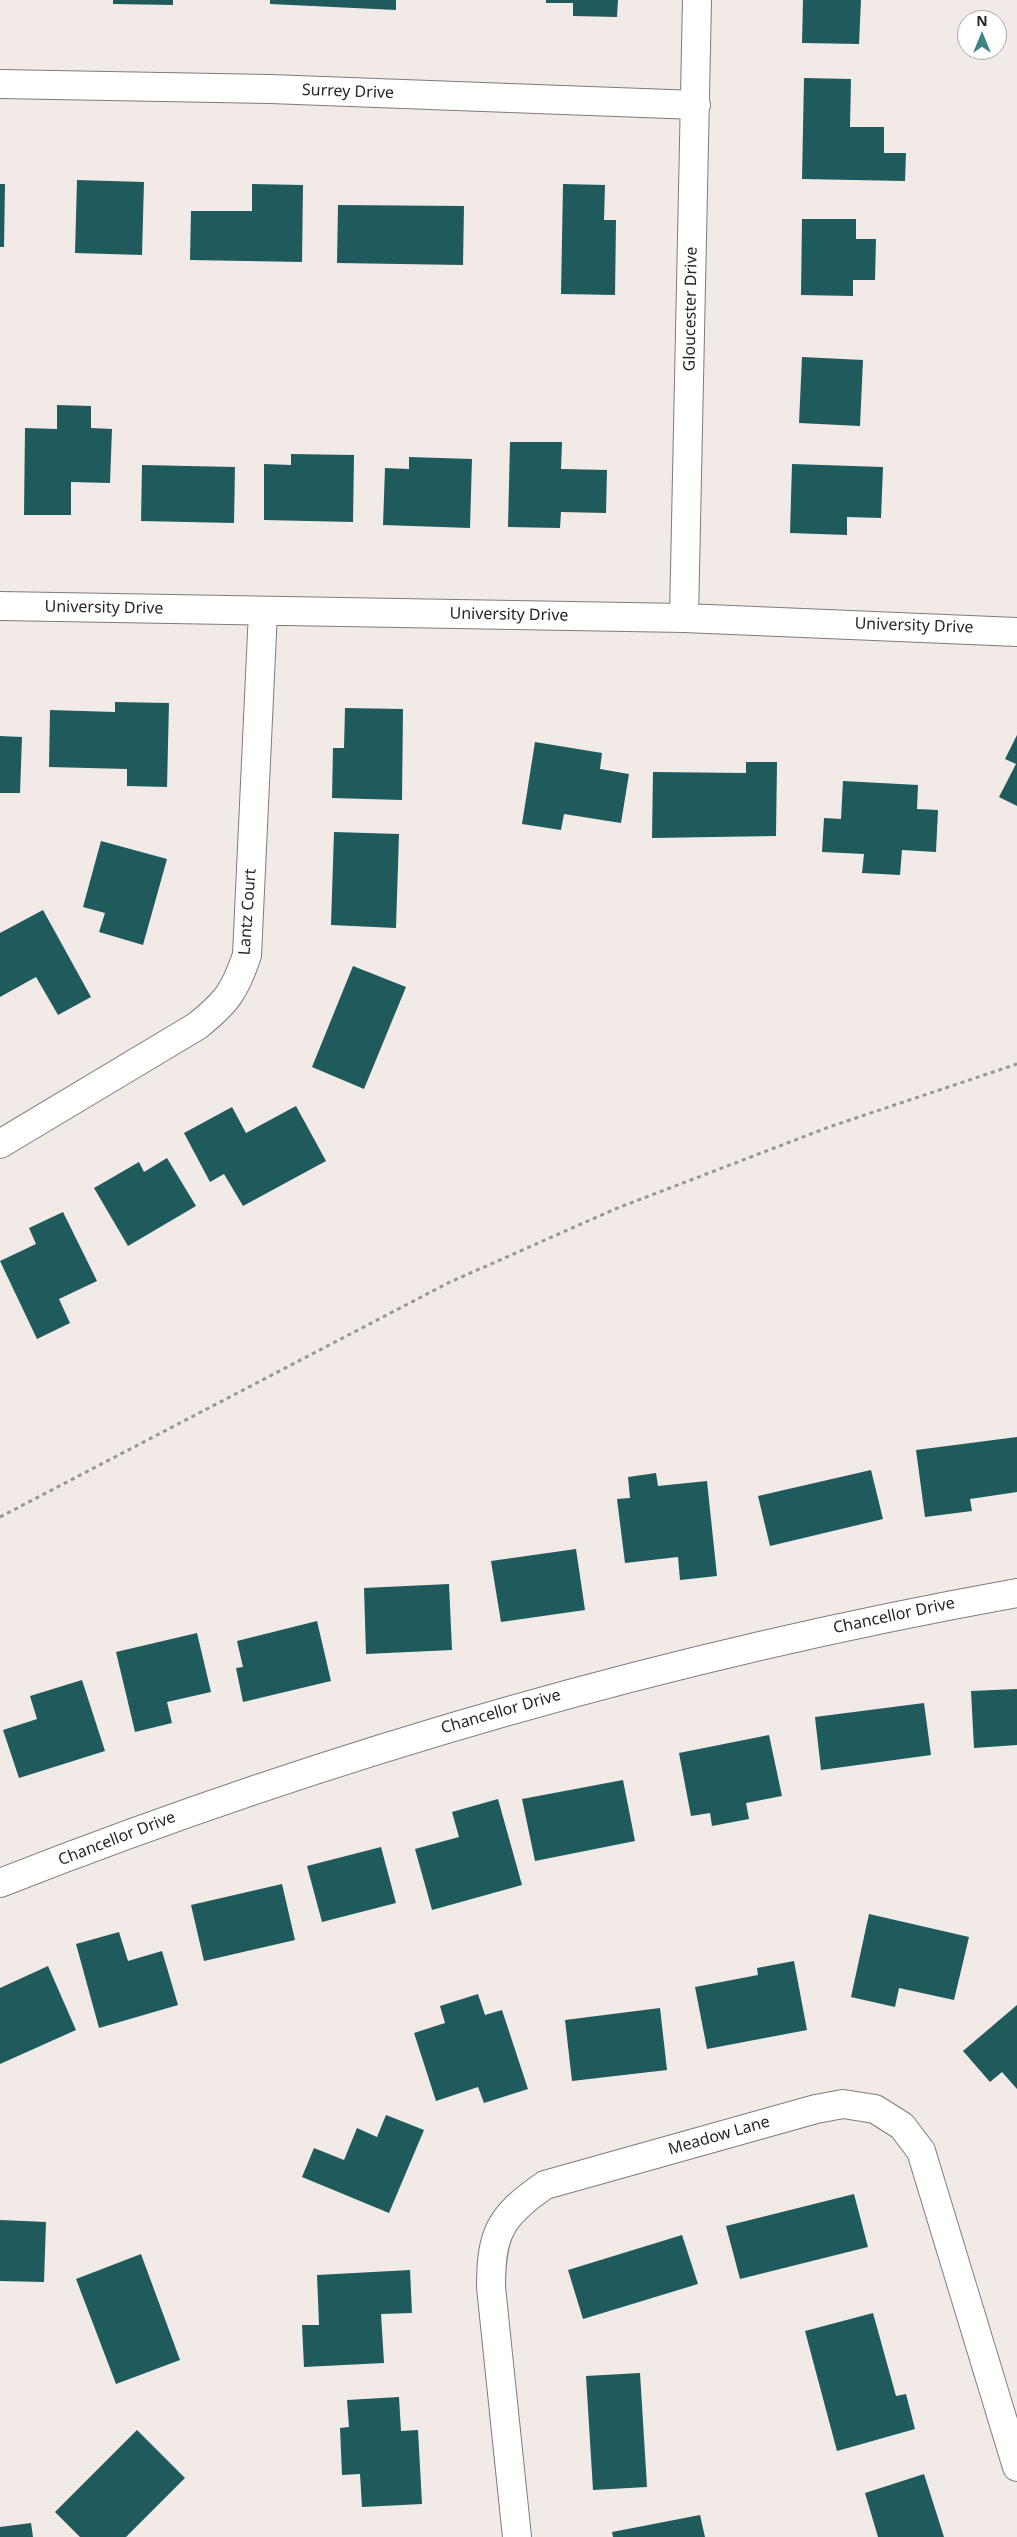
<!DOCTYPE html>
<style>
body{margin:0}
#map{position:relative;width:1017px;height:2537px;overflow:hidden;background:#f2eae7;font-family:"Noto Sans",sans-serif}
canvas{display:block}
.north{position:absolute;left:957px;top:10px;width:50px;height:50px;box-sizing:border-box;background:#fff;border:1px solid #a9a8a7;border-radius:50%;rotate:0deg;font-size:14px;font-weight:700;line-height:20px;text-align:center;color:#282524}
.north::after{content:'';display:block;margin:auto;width:18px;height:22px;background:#3c8587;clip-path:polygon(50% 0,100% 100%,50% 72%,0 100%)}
</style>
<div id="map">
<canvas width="1017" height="2537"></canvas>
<div class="north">N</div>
</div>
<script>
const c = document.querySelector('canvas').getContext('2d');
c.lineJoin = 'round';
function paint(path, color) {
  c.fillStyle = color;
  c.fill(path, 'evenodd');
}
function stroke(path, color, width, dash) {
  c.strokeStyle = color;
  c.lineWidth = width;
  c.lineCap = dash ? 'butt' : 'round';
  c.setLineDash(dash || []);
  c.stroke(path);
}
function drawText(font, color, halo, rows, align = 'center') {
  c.font = font + ' "Noto Sans",sans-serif';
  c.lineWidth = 5;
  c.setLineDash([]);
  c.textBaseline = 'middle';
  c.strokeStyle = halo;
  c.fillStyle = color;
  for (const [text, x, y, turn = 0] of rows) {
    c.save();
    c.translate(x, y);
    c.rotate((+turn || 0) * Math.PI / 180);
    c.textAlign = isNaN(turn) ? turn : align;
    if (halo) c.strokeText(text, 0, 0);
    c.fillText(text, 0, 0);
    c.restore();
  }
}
const building = new Path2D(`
 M113 0H173V5L113 4Z
 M270 0H396V10L270 4Z
 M546 0H618L617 17 573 16V3H546Z
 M803 0H861L859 44 802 43Z
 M804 78 851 79 850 127H884V153H906L905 181 802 179Z
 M77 180 144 182 142 255 75 253Z
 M0 184H5L4 247H0Z
 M252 184 303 185 302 262 190 260 191 211H252Z
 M563 184 605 185 604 220H616L615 295 561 294Z
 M338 205 464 206 463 265 337 263Z
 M802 219H856V239H876L875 280H853V296L801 295Z
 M802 357 863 360 860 426 799 423Z
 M57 405 91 406V428L112 429 110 483 71 482V515H24L25 428 57 429Z
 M510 442H562L561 469 607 470 606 513 561 512 560 528 508 527Z
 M291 454 354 455 353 522 264 520V464L291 465Z
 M409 457 472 459 470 528 383 525 385 468 409 469Z
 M792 464 883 467 881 518 847 517V535L790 533Z
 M142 465 235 467 234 523 141 521Z
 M115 702 169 703 167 787 127 786V769L49 767 50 710 115 712Z
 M345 708 403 709 402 800 332 798 333 748H344Z
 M1017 735V806L999 797 1016 764 1005 759Z
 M0 736 22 737 20 793H0Z
 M535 742 602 753 600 769 629 774 621 823 564 814 561 830 522 824Z
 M746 762H777L776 836 652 838 653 772 746 773Z
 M843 781 918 785 917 809 938 810 936 852 902 850 900 875 862 873 864 854 822 852 824 818 841 819Z
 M334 832 399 834 396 928 331 925Z
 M101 841 167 859 143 945 99 932 105 913 83 907Z
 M43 910 91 997 58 1015 36 977 0 997V933Z
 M353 966 406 987 364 1089 312 1067Z
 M296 1106 326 1161 243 1206 224 1174 210 1182 184 1133 232 1107 246 1133Z
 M167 1158 196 1206 128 1246 94 1188 139 1162 144 1172Z
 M63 1212 97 1281 59 1299 70 1323 37 1339 0 1261 36 1244 29 1228Z
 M1017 1437V1492L970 1499 972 1511 925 1517 916 1450Z
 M871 1470 883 1519 770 1546 758 1496Z
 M656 1473 658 1486 707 1481 717 1576 680 1580 678 1557 625 1563 617 1499 630 1498 628 1477Z
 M576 1549 585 1610 501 1622 491 1561Z
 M449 1584 452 1650 366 1654 364 1588Z
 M317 1621 331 1681 243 1702 236 1668 243 1667 237 1641Z
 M197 1633 211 1692 167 1702 172 1723 135 1732 116 1652Z
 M82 1680 105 1751 19 1778 3 1730 37 1719 30 1696Z
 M1017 1689V1745L974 1748 971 1691Z
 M924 1703 931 1755 821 1770 815 1717Z
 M769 1735 782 1796 746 1803 749 1819 712 1826 710 1813 691 1816 679 1753Z
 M623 1780 635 1841 535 1861 522 1799Z
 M498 1799 522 1885 432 1910 415 1849 459 1837 452 1812Z
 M381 1847 396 1903 322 1922 307 1866Z
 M282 1884 295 1940 204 1961 191 1905Z
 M869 1914 969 1937 954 2000 899 1988 895 2007 851 1997Z
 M119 1932 128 1961 162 1951 178 2005 99 2028 76 1944Z
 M794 1961 807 2030 707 2049 695 1987 758 1975 757 1968Z
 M48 1966 76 2030 0 2064V1988Z
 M478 1994 485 2015 502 2010 528 2089 484 2103 478 2087 436 2101 414 2033 445 2023 440 2006Z
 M1017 2005V2089L1002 2072 990 2082 963 2051Z
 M660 2008 667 2070 572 2081 565 2020Z
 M386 2115 424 2130 389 2213 302 2177 314 2148 344 2160 357 2128 377 2137Z
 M854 2194 868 2247 740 2279 726 2226Z
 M0 2220 46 2222 44 2282 0 2281Z
 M682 2235 698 2284 583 2319 568 2270Z
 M141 2254 180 2360 116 2384 76 2279Z
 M410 2270 412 2313 381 2314 384 2363 304 2367 302 2325H319L317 2275Z
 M873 2313 896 2396 906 2394 915 2429 837 2451 805 2331Z
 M640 2373 647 2487 593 2490 586 2376Z
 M399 2397 401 2431 418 2430 422 2504 362 2507 360 2474 342 2475 340 2428 349 2427 347 2400Z
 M137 2430 185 2478 126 2537H80L55 2512Z
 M924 2474 944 2537H878L865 2493Z
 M700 2515 705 2537H613L612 2532Z
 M31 2523 33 2537H0V2527Z`);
const path = new Path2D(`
 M0 1517 448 1283 615 1209 829 1127 1017 1064`);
const minor = new Path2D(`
 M0 84 270 89 696 105
 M0 606 684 618 1017 632
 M684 618 697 0
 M0 1144 197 1026C227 1002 235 991 247 955L263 611
 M0 1883C331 1753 667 1656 1017 1593
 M517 2537 491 2287C491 2233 500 2216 545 2185L816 2109 843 2104 875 2109 902 2126 921 2151 1017 2467`);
const streetNames = [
 ["Surrey Drive",348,92,2],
 ["Gloucester Drive",691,309,-89],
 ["University Drive",104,608,1],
 ["University Drive",509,615,1],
 ["University Drive",914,626,2],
 ["Lantz Court",248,912,-86],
 ["Chancellor Drive",894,1616,-12],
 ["Chancellor Drive",501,1712,-16],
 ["Chancellor Drive",117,1839,-21],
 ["Meadow Lane",719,2136,-16]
];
paint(building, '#1f5b5d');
stroke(minor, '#817b78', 30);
stroke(path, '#9b9593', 3, [4, 4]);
stroke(minor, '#fff', 28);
drawText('16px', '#282524', '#fff', streetNames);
</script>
